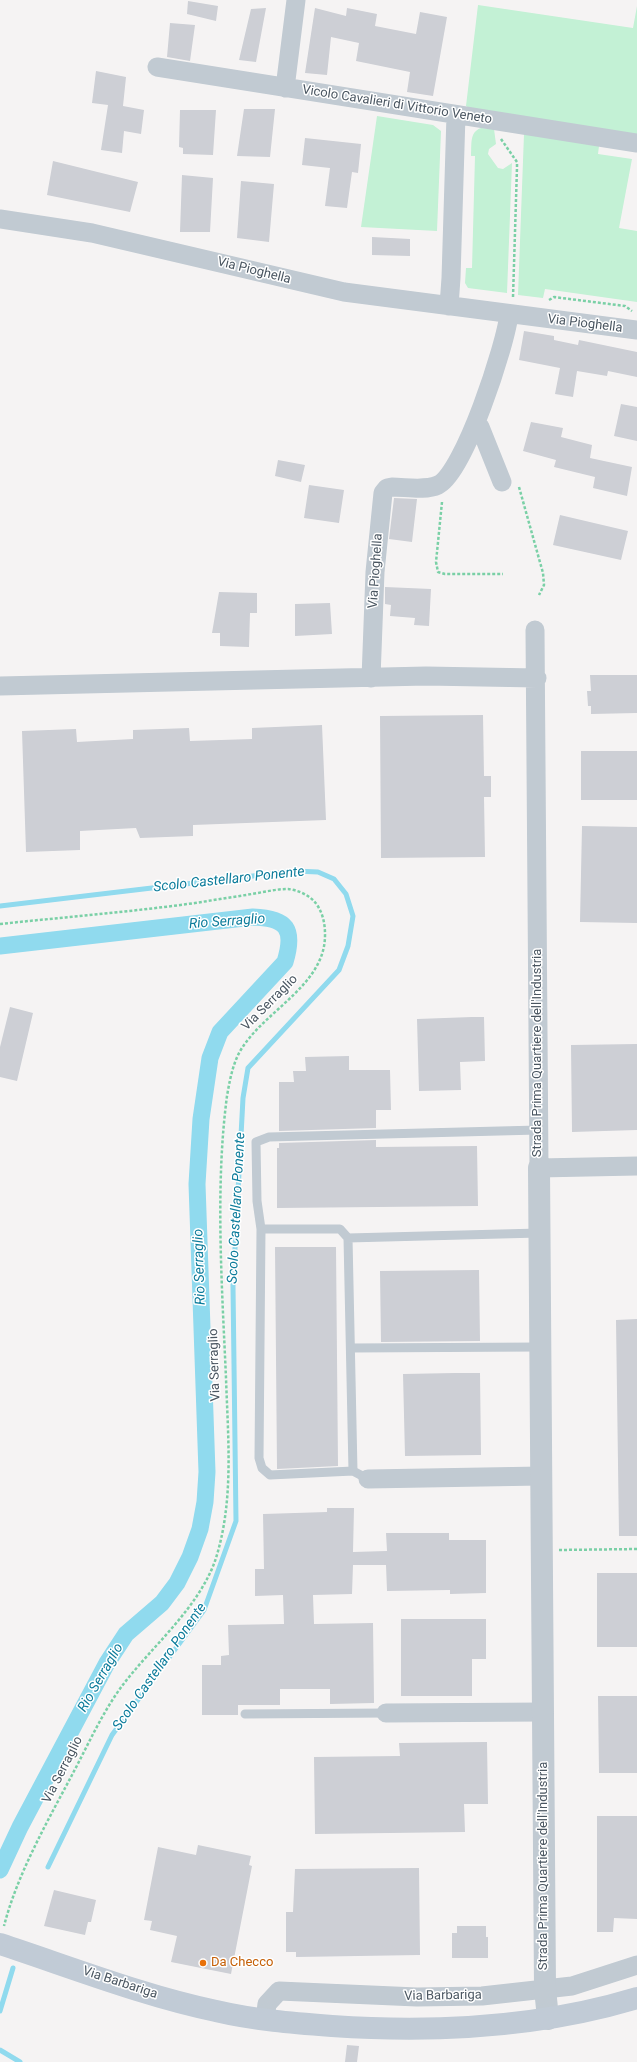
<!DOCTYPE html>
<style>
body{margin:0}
canvas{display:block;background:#f5f3f3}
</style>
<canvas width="637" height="2062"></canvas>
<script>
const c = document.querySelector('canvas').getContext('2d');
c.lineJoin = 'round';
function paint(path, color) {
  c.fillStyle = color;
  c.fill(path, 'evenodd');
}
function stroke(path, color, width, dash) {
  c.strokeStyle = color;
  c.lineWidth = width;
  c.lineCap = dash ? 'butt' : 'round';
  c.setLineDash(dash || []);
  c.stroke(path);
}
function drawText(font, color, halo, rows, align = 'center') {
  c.font = font + ' Roboto,sans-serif';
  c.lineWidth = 3;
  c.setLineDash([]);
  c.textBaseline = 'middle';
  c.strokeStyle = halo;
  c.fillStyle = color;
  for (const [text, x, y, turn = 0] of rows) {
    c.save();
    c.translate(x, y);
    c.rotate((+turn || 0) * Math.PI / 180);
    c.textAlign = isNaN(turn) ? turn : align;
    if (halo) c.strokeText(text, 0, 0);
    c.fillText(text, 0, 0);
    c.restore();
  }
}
const green = new Path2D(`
 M478 5 633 28 637 6V138L472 110 466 106Z
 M377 116 433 125 441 131 437 231 361 227Z
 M481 128 494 129 496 144 489 149 488 154 498 168 503 169 512 163 507 293 468 288 465 283 466 268H472L475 156H471C472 145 469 132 481 128Z
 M524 134 599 146 598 154 632 159 619 228 637 231V302L545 289 543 298 518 295Z`);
const stream = new Path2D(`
 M0 906 295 871 318 872 334 879 346 894 353 916 348 946 339 970 248 1068 243 1098 233 1286 236 1521 204 1610 112 1735 48 1867
 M0 2011 13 1968
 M0 2050 20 2062`);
const canal = new Path2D(`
 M0 946 253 917C287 918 295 929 285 962L220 1032 210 1058 201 1119 197 1184 207 1472 205 1502 200 1529 190 1557 177 1583 162 1603 126 1634 107 1663 20 1827 0 1870`);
const building = new Path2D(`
 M188 1 218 6 216 21 187 14Z
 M266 8 256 62 239 60 251 9Z
 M315 8 346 16 347 8 377 14 375 26 416 34 420 12 447 17 433 96 407 92 410 72 356 61 359 43 331 37 327 75 305 73Z
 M170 23 195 25 190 61 167 57Z
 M96 71 126 77 123 106 144 110 141 134 124 131 122 153 101 150 108 105 92 103Z
 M244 109H275L270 157 237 156Z
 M180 110H216L213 155 183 154V148L179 147Z
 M305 138 361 144 358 173 352 172 347 208 325 206 330 168 302 165Z
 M53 161 138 182 130 212 47 195Z
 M182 175 213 178 210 232H180Z
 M241 181 274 184 269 242 237 238Z
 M372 237 410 239V256L372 255Z
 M524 331 554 336V340L578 345 579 340 637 352V377L608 371 607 376 577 371 573 397 555 394 560 368 519 360Z
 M621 404 637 407V441L614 436Z
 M531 422 563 428 561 437 592 445 590 458 632 467 627 496 593 488 595 477 554 467 556 460 523 451Z
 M278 460 305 465 301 482 275 476Z
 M309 485 344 490 339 523 304 518Z
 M394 498 417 499 412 542 389 539Z
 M560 515 628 531 621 560 553 545Z
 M385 587 431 589 429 626 414 625 415 618 390 616 391 605 385 604Z
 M219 592 257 593V613H250L249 647 220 646V633H212Z
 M330 603 332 634 295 636V604Z
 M590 675H637V713L591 714V706H588L587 691H591Z
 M483 715 484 776H491V797H484L485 857 381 858 380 716Z
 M322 725 326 820 193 825V836L140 838 136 828 80 831V850L26 852 22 731 76 729 77 742 133 739V730L189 728 190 741 252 739V728Z
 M581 751H637V800H581Z
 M582 826 637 827V923L580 922Z
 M10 1007 33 1013 17 1081 0 1077V1047Z
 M472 1017H484L485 1061 460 1062 461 1090 419 1091 417 1019Z
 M637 1044V1130L572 1132 571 1045Z
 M349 1056V1070H390L391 1110H376V1128L279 1131V1082H294L293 1071H306L305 1057Z
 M376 1140V1147L477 1146 478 1206 277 1208V1148H279V1143Z
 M275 1247H336L338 1466 277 1469Z
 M479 1270 480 1341 381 1342 380 1271Z
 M637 1319V1536H619L616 1320Z
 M455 1373H480L481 1455 405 1456 403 1374Z
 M327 1508H354L353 1552 387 1551 386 1533H449V1540H486V1593L450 1594V1590L387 1591 386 1565H353L352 1594 313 1595 314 1624 373 1623 374 1703 330 1704V1689H280V1705H238V1715H202V1665H221V1656L229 1655 228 1625 284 1624 283 1595 255 1596V1569H264L263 1514 327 1512Z
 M597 1573H637V1647H597Z
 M401 1619H486V1659H472V1696H401Z
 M598 1696H637V1773H599Z
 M487 1742 488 1804H464L465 1832 315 1834 314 1757 400 1756 399 1743Z
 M597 1816H637V1919L614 1918 613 1932H597Z
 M198 1845 251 1856 249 1865 252 1866 231 1974 171 1962 177 1936 150 1930 152 1921 144 1920 158 1847 196 1855Z
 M419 1868 420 1955 296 1957V1952H286V1912H293L295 1869Z
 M54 1890 96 1900 91 1922H88L85 1935 44 1926Z
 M457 1926H486V1937H488V1958H452V1933H457Z
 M347 2045 359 2046 357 2062H345Z`);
const path = new Path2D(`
 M501 139 517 162V167L513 297
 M549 300 554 297 625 306 632 311
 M519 487 543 573 544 585 539 595
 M442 502 436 562 438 572 445 574H503
 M0 924C65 917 130 912 195 903 214 900 233 897 252 894 264 892 276 889 288 889 297 890 307 894 314 901 322 910 325 922 325 934 326 984 267 1009 242 1048 233 1062 230 1079 227 1096 215 1186 222 1287 226 1378 228 1439 234 1500 216 1558 200 1607 152 1646 122 1686 102 1713 88 1745 72 1775 47 1822 17 1875 4 1926
 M559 1550 637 1549`);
const service = new Path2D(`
 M261 1229 257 1201 256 1142 269 1137 538 1130
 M348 1238 539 1233
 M351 1348 540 1347
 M353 1471 270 1475 262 1468 259 1458 261 1229H340L348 1238 353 1471 368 1479
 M245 1714 386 1713`);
const minor = new Path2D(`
 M157 67 637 143
 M285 88 296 0
 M0 219 92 233 344 292 637 330
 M449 306 451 278 456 115
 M476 424 480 427 502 482
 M535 630 539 1168 637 1166
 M371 678 375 572 383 493 387 488 392 487C406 487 425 491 438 485 464 473 506 344 509 314
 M0 686 426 676 537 678
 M368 1479 541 1476
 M386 1713 544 1712
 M265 2020 267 2004 279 1991 417 1997 482 1996 572 1986 637 1965`);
const tertiary = new Path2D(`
 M539 1168 545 1988 548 2019`);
const secondary = new Path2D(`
 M0 1944C70 1967 144 1996 216 2011 254 2020 293 2023 332 2026 435 2033 538 2028 637 1998`);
const markers = [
 [203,1963,4,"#e8710a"]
];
const streetNames = [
 ["Vicolo Cavalieri di Vittorio Veneto",397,105,9],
 ["Via Pioghella",254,271,14],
 ["Via Pioghella",585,324,7],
 ["Via Pioghella",376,571,-86],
 ["Via Serraglio",270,1003,-45],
 ["Strada Prima Quartiere dell'Industria",538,1053,-90],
 ["Via Serraglio",215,1365,-92],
 ["Via Serraglio",63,1770,-63],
 ["Strada Prima Quartiere dell'Industria",544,1866,-90],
 ["Via Barbariga",120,1983,18],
 ["Via Barbariga",443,1996,-1]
];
const foodNames = [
 ["Da Checco",211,1963]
];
const waterNames = [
 ["Scolo Castellaro Ponente",229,880,-6],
 ["Rio Serraglio",227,922,-4],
 ["Scolo Castellaro Ponente",237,1208,-87],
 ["Rio Serraglio",200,1267,-92],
 ["Scolo Castellaro Ponente",160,1667,-55],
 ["Rio Serraglio",101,1678,-60]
];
paint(green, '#c3f1d5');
stroke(stream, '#90daee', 5);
stroke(canal, '#90daee', 17);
paint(building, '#cdcfd5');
stroke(path, '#7ad0a6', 2.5, [3, 2]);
stroke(service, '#c1cad2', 9);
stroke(minor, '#c1cad2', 19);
stroke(tertiary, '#c1cad2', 22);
stroke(secondary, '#c1cbd6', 22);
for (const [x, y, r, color] of markers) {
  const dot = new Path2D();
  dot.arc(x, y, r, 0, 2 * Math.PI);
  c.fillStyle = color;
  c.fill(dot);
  stroke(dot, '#fff', 1.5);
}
drawText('13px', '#4a5661', '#fff', streetNames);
drawText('13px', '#c56008', '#fff', foodNames, 'left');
drawText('italic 14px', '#0c7c9b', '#fff', waterNames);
</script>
